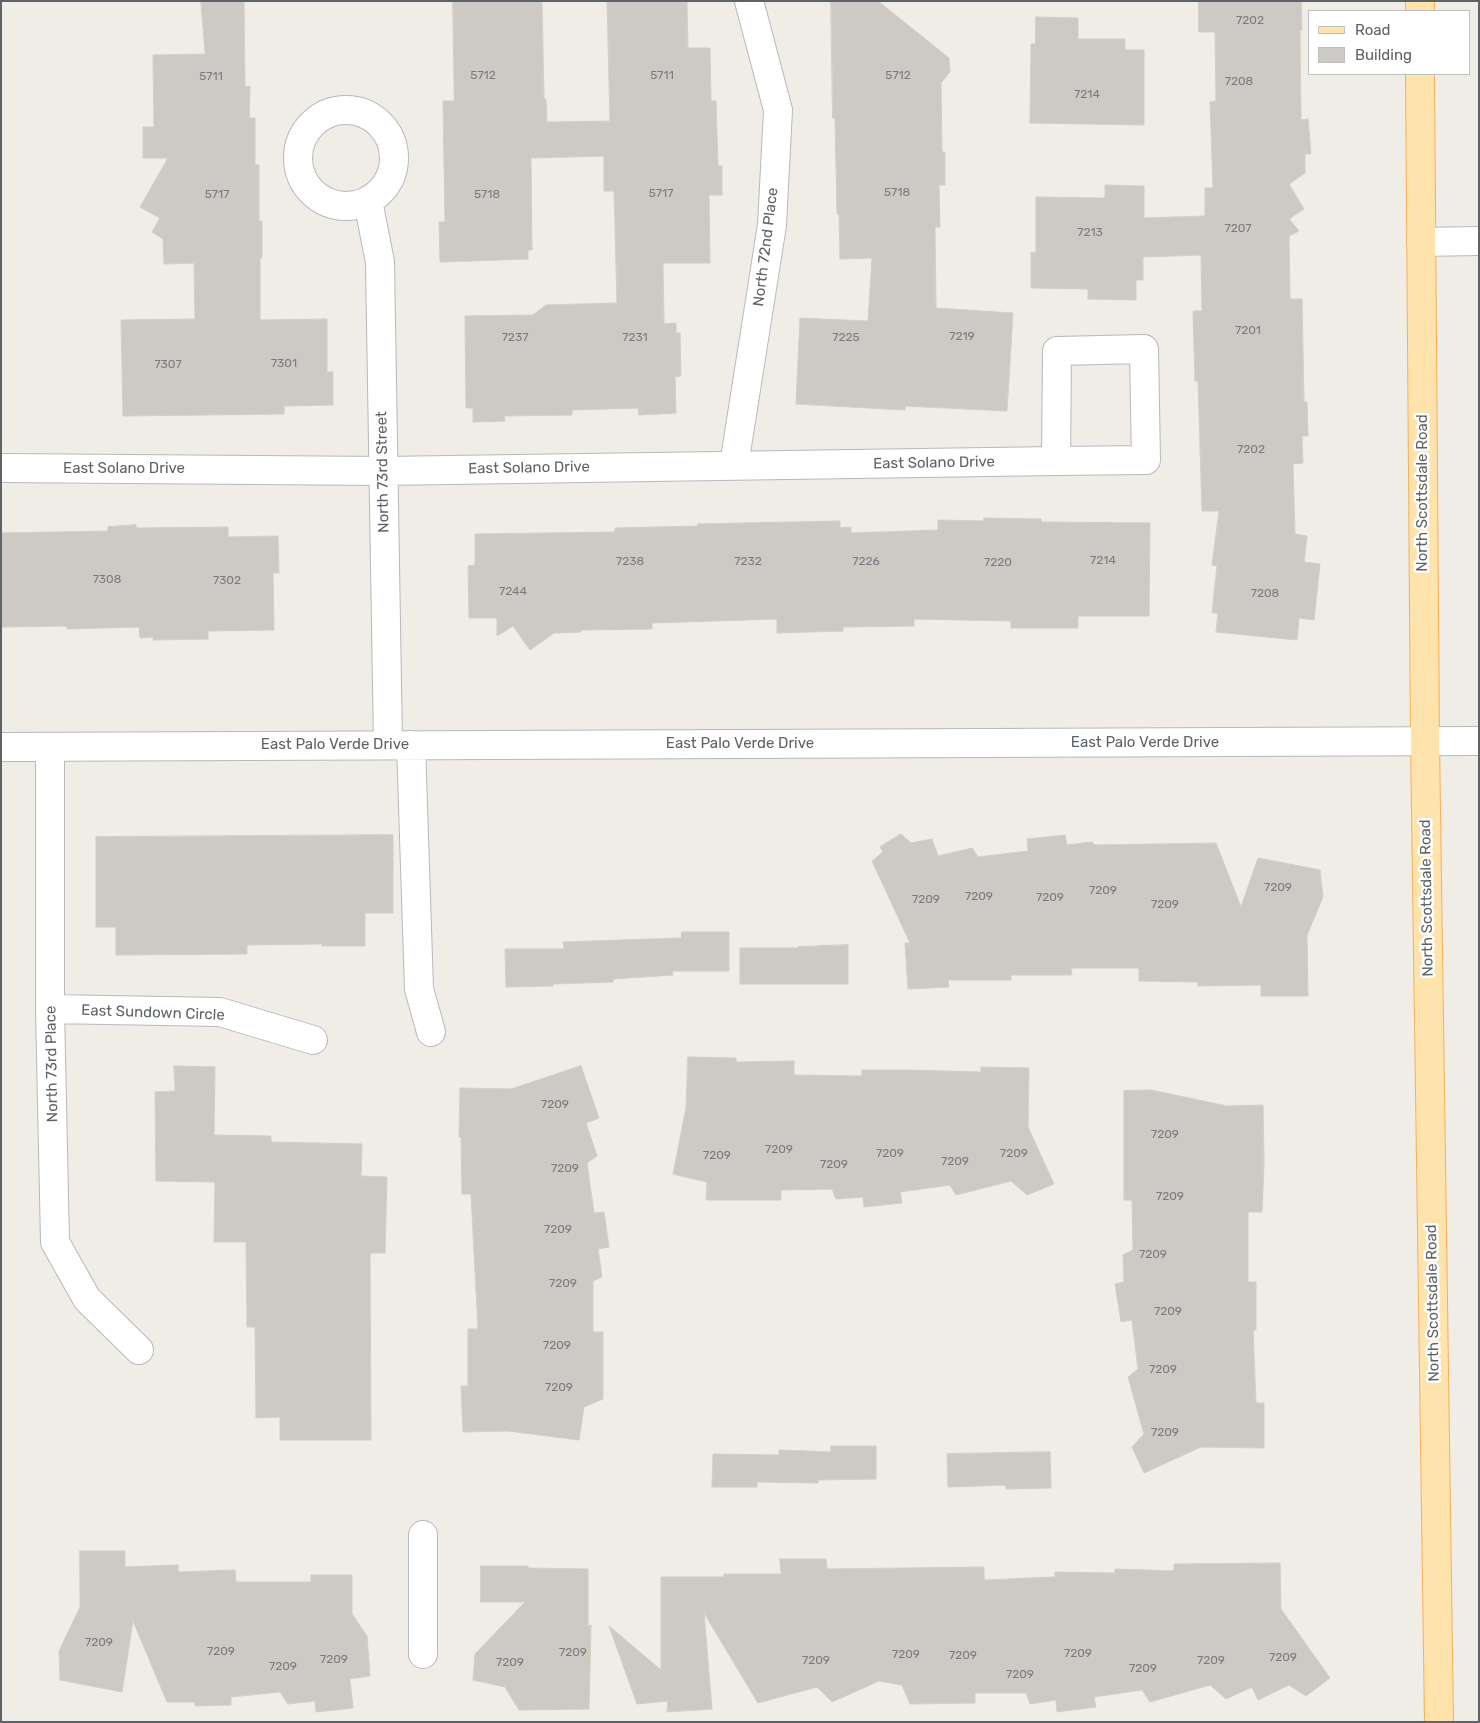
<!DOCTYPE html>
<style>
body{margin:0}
#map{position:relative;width:1480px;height:1723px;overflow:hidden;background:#f0ece6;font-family:Rubik,sans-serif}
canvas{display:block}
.frame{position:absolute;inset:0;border:2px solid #5d6367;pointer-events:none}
.legend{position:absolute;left:1308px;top:10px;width:162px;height:65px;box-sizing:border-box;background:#fff;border:1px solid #bec1c2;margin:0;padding:6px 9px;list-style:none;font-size:15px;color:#5d6367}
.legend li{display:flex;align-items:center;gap:10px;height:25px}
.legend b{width:25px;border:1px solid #bec1c2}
</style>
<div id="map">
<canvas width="1480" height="1723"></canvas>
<div class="frame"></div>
<ul class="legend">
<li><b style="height:6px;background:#ffe3ac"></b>Road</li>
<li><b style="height:14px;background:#cdc9c4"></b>Building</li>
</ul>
</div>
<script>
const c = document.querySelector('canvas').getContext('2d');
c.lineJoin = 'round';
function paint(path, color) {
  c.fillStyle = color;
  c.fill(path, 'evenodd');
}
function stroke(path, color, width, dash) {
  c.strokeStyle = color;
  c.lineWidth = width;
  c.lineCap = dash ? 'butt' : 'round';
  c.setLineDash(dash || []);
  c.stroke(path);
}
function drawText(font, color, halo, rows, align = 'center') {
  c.font = font + ' Rubik,sans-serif';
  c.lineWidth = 5;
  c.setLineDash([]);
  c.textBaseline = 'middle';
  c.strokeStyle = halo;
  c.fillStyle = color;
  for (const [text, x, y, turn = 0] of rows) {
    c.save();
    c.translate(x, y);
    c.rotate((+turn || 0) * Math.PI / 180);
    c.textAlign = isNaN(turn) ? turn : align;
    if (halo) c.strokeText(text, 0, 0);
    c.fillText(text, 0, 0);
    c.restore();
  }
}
const building = new Path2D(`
 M201 1H244L245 87 250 86 249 118H255V165H259V221H262V258H260V320L327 319V372H333V405L284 406V414L123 416 121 320 195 319 194 263 164 264 163 239 152 232 160 218 140 207 168 158H143V127H154L153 55 205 54Z
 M453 1H542L544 99H546L547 122 610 121 607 1H687L688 48H710L711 101H716L718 166H722V195H709L710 263H663L664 324 676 323V333H680L681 376 675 377 676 413 639 415 638 408 572 410V415L504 416 505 421 473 422V408H466L465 316 533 315 546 305 617 303 614 191H604V156L531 158 532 250H528V259L440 262 439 222H445L443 101H454Z
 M831 1H878L949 58 950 72 941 83 942 152H945V185H939L940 227H935L936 308 1013 313 1007 411 905 406V410L796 404 800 318 868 321 872 258 840 259 839 214H837L835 118H833Z
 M1199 1H1301L1302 30H1300L1301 120 1308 119 1311 154H1305V173L1289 184 1304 209 1289 219 1299 231 1289 236 1290 299H1302L1304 402H1307L1308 436H1302L1303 463 1293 464 1295 534 1307 536 1304 562 1320 564 1314 620 1299 618 1297 640 1216 632 1218 613H1212L1217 566 1212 565 1219 511H1202L1198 381H1195L1193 311H1202L1201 255 1143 257V280H1136V300L1088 299V289L1031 288V252L1036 253V197L1105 198V185L1144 186V218L1205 216V188H1213L1210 102 1216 101 1215 32H1199Z
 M1036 17 1078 18V39H1125V50H1144V125L1030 123 1031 44H1035Z
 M984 518 1041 519V522L1150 523 1149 616H1078V628H1011V621L914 619V626L843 627V631L777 633V619L652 623V629L581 630V632L554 633 530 650 513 626 497 636V618H469L468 566 475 565V534L615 532V528L698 526V524L840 521V528L851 527V533L938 530V520L984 521Z
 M136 525V528L228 527V537L278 536 279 573H273L274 630 208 631V639L153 640V637L140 638 139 627 67 629V626L1 627V533L108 531V527Z
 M901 834 911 843 932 839 938 856 972 848 978 857 1028 851 1027 839 1065 835 1067 845 1092 842 1095 845 1216 843 1241 907 1258 858 1320 870 1323 897 1307 935 1308 996H1261V985L1198 986V982L1139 981V968H1071L1072 975H1011V980H948L949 987 908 989 905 943H910L872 861 883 852 880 847Z
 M393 835V913H365V946H322V944L247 945V954L116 955V927H96V837Z
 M682 932H729V971H672L673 975 613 979V982L553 984V986L506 987 505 949H564L563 942 681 938Z
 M848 945V984H740V948H798V947Z
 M688 1057 736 1058V1062L794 1061V1075L862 1076V1070H910L981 1072V1067L1029 1068 1028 1127 1054 1184 1027 1195 1011 1181 956 1195 950 1185 900 1192 902 1203 864 1207 863 1197 836 1199 832 1189 781 1190V1200H706L707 1182 673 1174 686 1108Z
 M174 1066 215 1067 214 1135 271 1136V1142L362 1144 361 1176 387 1177 385 1253H370L371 1440H280V1417L256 1418 255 1327H247L246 1242H214L215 1182 156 1181 155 1092 175 1091Z
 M581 1066 599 1118 586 1123 597 1156 587 1163 594 1213 604 1212 609 1247 598 1249 602 1277 593 1281V1332H603V1399L584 1407 579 1440 508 1431 463 1432 461 1386H468V1329H478L471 1194H462L461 1137H459L460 1088 511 1089Z
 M1151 1090 1227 1106 1263 1105 1264 1163 1262 1212H1248V1282H1256V1330H1253L1256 1403H1264V1448L1201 1447 1144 1473 1132 1447 1144 1434 1128 1377 1138 1369 1132 1320 1121 1322 1115 1284 1124 1282 1123 1255 1133 1250 1132 1200H1124V1091Z
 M831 1446H876V1479L818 1480V1483L757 1482V1487H712L713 1454 779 1455V1450L831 1452Z
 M1050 1452 1051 1488 1006 1489V1485L948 1487 947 1454Z
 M80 1551H125V1567L178 1565V1572L235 1570 236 1582H311V1575H352V1614L367 1636 370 1676 350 1679 353 1708 316 1712 315 1701 288 1704 280 1692 231 1697V1705L195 1706V1702H167L133 1621 122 1692 60 1680 59 1651 80 1607Z
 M780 1559H826L827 1569 984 1567V1580L1055 1577V1572L1115 1573V1569L1174 1571V1564L1280 1563 1281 1609 1330 1678 1306 1696 1289 1685 1258 1700 1252 1687 1226 1699 1210 1685 1150 1702 1142 1690 1094 1697 1096 1707 1057 1712 1056 1700 1030 1704 1026 1693H975V1703L910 1704 902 1685 879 1681 832 1702 817 1687 758 1703 704 1613 712 1709 667 1712 668 1701 637 1704 609 1626 661 1670V1577H724V1574H781Z
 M481 1566H528V1568L588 1569V1626L591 1625 589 1709 519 1710 505 1687 473 1680 475 1654 525 1602H481Z`);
const minor = new Path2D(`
 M298 158a48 48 0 1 1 96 0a48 48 0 1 1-96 0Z
 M368 201 380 262 388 745
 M1421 242 1479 241
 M1144 349 1146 460 1056 461 1057 351Z
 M734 465 772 225 778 110 749 1
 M1 468 383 471 1056 461
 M411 745 419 989 431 1032
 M1 747 1479 741
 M50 747V1009L55 1242 87 1299 139 1350
 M50 1009 220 1012 313 1040
 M423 1535V1654`);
const major = new Path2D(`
 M1420 1V11
 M1420 74 1425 741 1439 1722`);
const numberNames = [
 ["7202",1250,21],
 ["5712",483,76],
 ["5711",662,76],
 ["5712",898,76],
 ["5711",211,77],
 ["7208",1239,82],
 ["7214",1087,95],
 ["5718",897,193],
 ["5717",661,194],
 ["5717",217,195],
 ["5718",487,195],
 ["7207",1238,229],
 ["7213",1090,233],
 ["7201",1248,331],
 ["7219",962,337],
 ["7237",515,338],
 ["7231",635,338],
 ["7225",846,338],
 ["7301",284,364],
 ["7307",168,365],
 ["7202",1251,450],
 ["7214",1103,561],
 ["7238",630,562],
 ["7232",748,562],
 ["7226",866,562],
 ["7220",998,563],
 ["7308",107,580],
 ["7302",227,581],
 ["7244",513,592],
 ["7208",1265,594],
 ["7209",1278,888],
 ["7209",1103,891],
 ["7209",979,897],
 ["7209",1050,898],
 ["7209",926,900],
 ["7209",1165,905],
 ["7209",555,1105],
 ["7209",1165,1135],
 ["7209",779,1150],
 ["7209",890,1154],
 ["7209",1014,1154],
 ["7209",717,1156],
 ["7209",955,1162],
 ["7209",834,1165],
 ["7209",565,1169],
 ["7209",1170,1197],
 ["7209",558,1230],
 ["7209",1153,1255],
 ["7209",563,1284],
 ["7209",1168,1312],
 ["7209",557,1346],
 ["7209",1163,1370],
 ["7209",559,1388],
 ["7209",1165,1433],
 ["7209",99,1643],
 ["7209",221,1652],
 ["7209",573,1653],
 ["7209",1078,1654],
 ["7209",906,1655],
 ["7209",963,1656],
 ["7209",1283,1658],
 ["7209",334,1660],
 ["7209",816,1661],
 ["7209",1211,1661],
 ["7209",510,1663],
 ["7209",283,1667],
 ["7209",1143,1669],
 ["7209",1020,1675]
];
const streetNames = [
 ["North 72nd Place",766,247,-83],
 ["East Solano Drive",934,463,-1],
 ["East Solano Drive",529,468,-1],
 ["East Solano Drive",124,469],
 ["North 73rd Street",383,472,-91],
 ["North Scottsdale Road",1423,493,-90],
 ["East Palo Verde Drive",1145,743],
 ["East Palo Verde Drive",740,744],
 ["East Palo Verde Drive",335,745],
 ["North Scottsdale Road",1427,898,-91],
 ["East Sundown Circle",153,1013,2],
 ["North 73rd Place",52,1064,-91],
 ["North Scottsdale Road",1433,1303,-91]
];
paint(building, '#cdc9c4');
stroke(building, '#d5cdc3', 1);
stroke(minor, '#b6b9bd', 30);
stroke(major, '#f7af57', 30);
stroke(minor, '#fff', 28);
stroke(major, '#ffe3ac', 28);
drawText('12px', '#797c7e', null, numberNames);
drawText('15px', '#5d6367', '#fff', streetNames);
</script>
